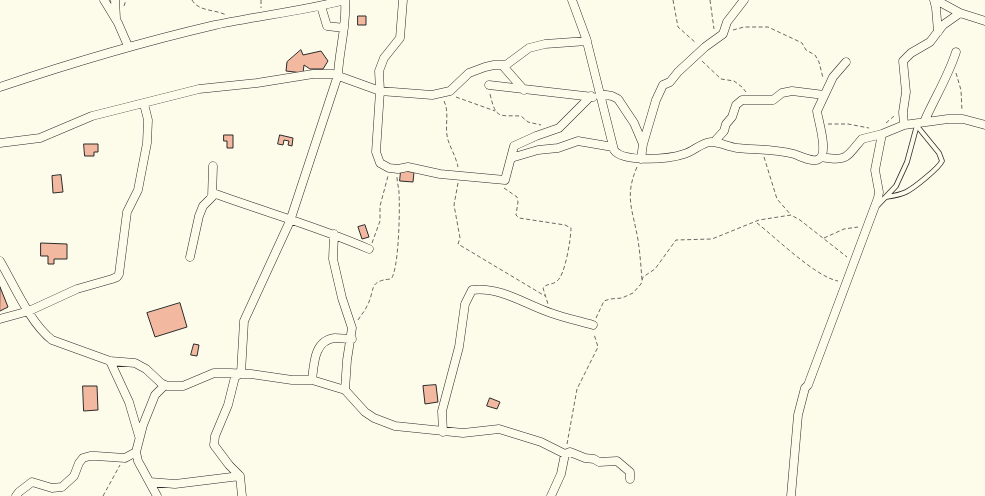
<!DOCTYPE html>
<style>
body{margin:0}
canvas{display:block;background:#fdfbea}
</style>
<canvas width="985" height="496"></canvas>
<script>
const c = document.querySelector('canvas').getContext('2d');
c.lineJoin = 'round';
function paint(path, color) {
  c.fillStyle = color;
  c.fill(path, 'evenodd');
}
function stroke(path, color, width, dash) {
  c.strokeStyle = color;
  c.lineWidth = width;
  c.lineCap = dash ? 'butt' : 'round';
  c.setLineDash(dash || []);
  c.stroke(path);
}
const building = new Path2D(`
 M358 16H366V25H358Z
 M301 50 303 55 321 51 328 61 323 69H310L304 65 303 73 286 71 287 62Z
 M224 135H233V148H227V141H224Z
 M280 135 293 138 292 146 288 145 289 141 284 140 283 145 278 144Z
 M84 144H98V152H94V156H85Z
 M401 171 414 172 413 182 400 181Z
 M61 175 63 192 53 193 52 176Z
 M365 225 369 237 362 239 358 227Z
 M41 243 67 244V259H54V264H48V256H41Z
 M0 287 8 307 0 311Z
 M180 303 187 327 155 337 147 313Z
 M194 344 199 345 197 356 191 355Z
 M436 385 438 402 425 404 423 386Z
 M83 386H97L98 410 84 411Z
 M490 398 500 402 497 409 487 406Z`);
const path = new Path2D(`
 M192 0C199 12 215 9 226 15
 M261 0V8
 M673 0 678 27 696 43
 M710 0 714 29
 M124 6 126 0
 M733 30 744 27H768L798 41 802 43 806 50 815 55 819 62 823 78
 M702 61 721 79 734 81 742 87 746 92
 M956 73 961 90 962 111
 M490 94C496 120 499 115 521 116L528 122 541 125
 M456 97 495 111
 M444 101C450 113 444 127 448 140 451 149 456 157 458 167
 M886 123 894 116
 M828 124H848L869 128
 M764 157 777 199 791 215
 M637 167C624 197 633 210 638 240 640 253 641 267 642 280
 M458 183 454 205 460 238 458 244 545 296
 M504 188 517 197 518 202 516 215 519 218 565 225 571 228C571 238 565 276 557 281 553 285 547 283 543 288L548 304
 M757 223C776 238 816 277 838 281
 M824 238 844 229 858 227
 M372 243 380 221V206L388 176
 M596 318 604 301 610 299 622 298 633 293 641 284 643 277 655 269 676 240 712 239 759 220 791 215 800 220 847 257
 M358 320C361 315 365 311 367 306 376 290 367 281 391 279 399 270 400 208 399 193 399 188 397 183 397 177
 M567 444 577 389 598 347 594 334
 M103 496 120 465`);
const service = new Path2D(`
 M886 197C893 196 900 195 906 192 914 188 939 168 942 161L939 153 917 126
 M878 205 896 186 907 162 917 125`);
const minor = new Path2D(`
 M104 0 118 23 128 46
 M115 0 116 18
 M403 0 400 38 384 58 379 71 380 91 376 152 380 163 389 168 398 169 408 167 440 174 505 180 514 146 536 136 559 128 591 96
 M572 0 586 38 614 150C623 163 670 159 684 154 693 152 702 142 711 142 720 142 728 147 737 148 756 150 775 149 794 154 800 156 813 163 819 159 829 153 818 120 817 111L833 77 846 62
 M934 0 936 8 938 32
 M936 0 960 13 985 21
 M321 6 327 26 344 28
 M503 66 524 90
 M489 85 593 97
 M0 87C71 63 142 42 215 25 258 16 302 11 345 0
 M600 94 612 96 618 99 634 123 643 144 641 159
 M924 122C934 99 948 77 956 52
 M904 125 903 112 906 92 903 61 911 53 930 42 943 25 960 13
 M714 142 724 131 726 124 732 117 736 105 742 100H773L782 93 792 91 824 95
 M0 143 40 138 92 116 199 89 257 83 313 74H333L380 91 432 95 450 91 469 73 485 67 494 65H506L529 48 545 44 587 41
 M643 144 656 100 663 85 670 82 678 72 705 47 723 34 727 22 744 0
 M821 157C848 162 846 157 862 139L882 134 904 125 948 119H963L985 125
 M511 158 538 150 558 148 578 141 613 147
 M213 193C265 212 319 227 369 249
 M334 234 333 259 342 298 352 328 347 360 345 390
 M190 257 199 216 203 206 212 197 213 166
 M0 261C14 285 30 323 52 340L110 361 135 363 146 369 161 383 167 386H183L214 373H230L251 374 292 380H312L345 390 365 412 374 418 395 426 463 433 499 429 541 442 565 454 561 474 551 496
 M0 319 29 311 77 289 112 279 117 277 119 274 127 212 138 190 147 143 148 120 144 104
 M110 361 129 402 139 436
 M312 380C314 364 314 340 335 338 341 338 346 339 352 339
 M443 432 442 411 459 347 465 304 472 290C499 286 527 305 551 313 565 318 579 321 593 325
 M136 452 138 461 157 496
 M565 454 570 452 585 458 594 459 599 462 617 461 630 472V479
 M150 482 175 484 240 476
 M16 496 19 492 32 482 52 488 62 487 74 476 79 463 83 458 90 456H96L125 458 136 452 143 425 155 395 165 385
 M242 496 240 476 229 465 214 445 215 436 228 405 235 377 241 373 244 321 290 221 338 75C339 50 347 26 345 0
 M791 496 798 415 805 388 808 385 878 198 879 192 875 170 882 134`);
paint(building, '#f2b8a0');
stroke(building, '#2b2b2b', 1);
stroke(service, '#2b2b2b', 5.5);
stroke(minor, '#2b2b2b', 9);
stroke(path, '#6a6964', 1, [4, 2.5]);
stroke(service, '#fdfbea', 4);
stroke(minor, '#fdfbea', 8);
</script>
